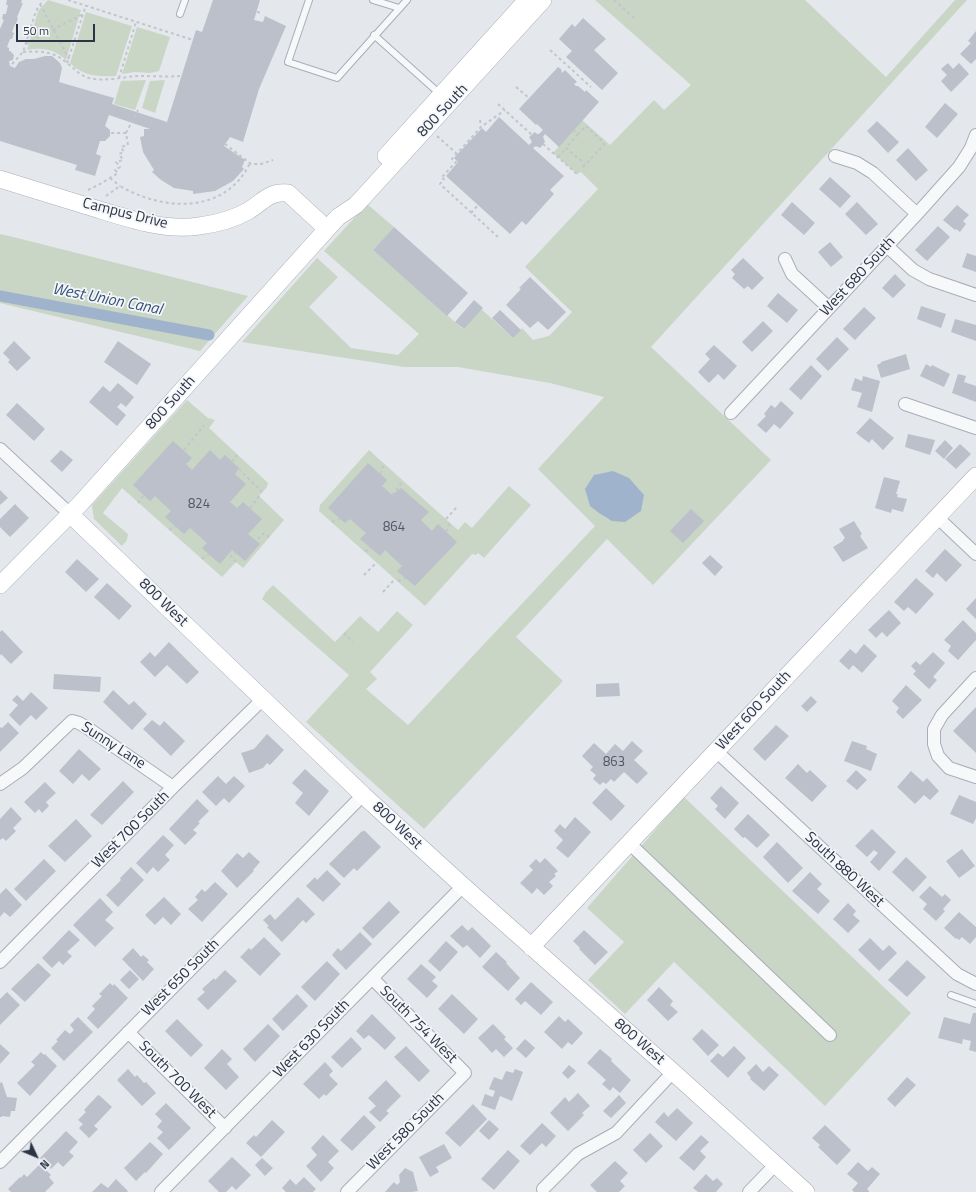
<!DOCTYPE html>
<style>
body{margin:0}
#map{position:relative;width:976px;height:1192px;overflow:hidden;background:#e4e7ec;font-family:"Titillium Web",sans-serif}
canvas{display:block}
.north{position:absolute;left:16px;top:1136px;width:40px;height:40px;-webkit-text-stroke:3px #f4f6f9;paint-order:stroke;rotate:134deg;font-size:11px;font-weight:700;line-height:16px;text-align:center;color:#2b3445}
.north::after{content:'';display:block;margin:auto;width:14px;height:18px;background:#2b3445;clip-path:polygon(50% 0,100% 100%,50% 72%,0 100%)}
.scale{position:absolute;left:16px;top:24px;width:79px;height:18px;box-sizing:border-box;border:2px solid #2b3445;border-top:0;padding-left:5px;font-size:12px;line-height:14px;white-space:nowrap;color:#2b3445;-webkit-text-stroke:3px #f4f6f9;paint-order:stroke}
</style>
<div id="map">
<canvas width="976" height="1192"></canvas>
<div class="north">N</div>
<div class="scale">50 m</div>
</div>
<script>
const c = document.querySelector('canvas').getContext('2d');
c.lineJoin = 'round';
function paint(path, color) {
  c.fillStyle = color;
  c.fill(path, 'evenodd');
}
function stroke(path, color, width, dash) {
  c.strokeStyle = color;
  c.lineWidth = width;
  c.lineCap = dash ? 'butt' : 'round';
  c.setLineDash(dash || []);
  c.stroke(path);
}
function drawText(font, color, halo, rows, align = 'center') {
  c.font = font + ' "Titillium Web",sans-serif';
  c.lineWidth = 3.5;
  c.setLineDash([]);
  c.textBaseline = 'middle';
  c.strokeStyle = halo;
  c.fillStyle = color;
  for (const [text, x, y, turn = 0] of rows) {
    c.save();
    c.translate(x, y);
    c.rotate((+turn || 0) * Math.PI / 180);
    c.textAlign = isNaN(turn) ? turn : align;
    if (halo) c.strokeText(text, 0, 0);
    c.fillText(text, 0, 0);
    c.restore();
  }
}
const green = new Path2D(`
 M48 0 81 10 66 60C54 49 42 47 27 50L38 11Z
 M595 0H805L886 77 955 0H967L651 347 771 460 653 585 607 539 516 637 563 681 424 829 306 722 349 675 262 599 266 592 273 585 335 642 360 616 378 632 397 611 413 625 370 672 377 679 366 689 408 725 595 526 538 469 604 397 550 383 458 367H404L242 342 317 258 338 277 309 307 351 348 398 355 419 334 324 251 367 204 394 227 373 250 463 329 481 309 513 338 522 328 533 340 549 336 572 312 525 267 598 189 581 172 577 174 553 153 582 120 610 145 654 100 664 110 691 85Z
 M86 12 132 26 116 76C100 77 82 76 70 63Z
 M137 27 170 37 159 71 150 73 135 72 122 74Z
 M146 80 135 110 114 104 121 81Z
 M165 80 155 113 142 108 150 81Z
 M0 234 9 236 248 296 200 351 0 303Z
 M187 400 208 418 215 420 209 428 268 483 267 487 259 496 284 520 243 568 236 562 222 577 122 488 103 513 128 534 127 540 122 546 94 519 92 505Z
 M369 450 458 530 465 522 472 528 509 486 531 505 484 558 478 553 476 555 472 554 425 606 319 511 320 505Z
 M684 797 911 1013 825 1106 674 962 625 1014 588 980 624 942 587 908Z`);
const water = new Path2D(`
 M613 471 629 478 644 495 641 511 625 522 612 521 599 513 590 506 585 489 594 475Z`);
const canal = new Path2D(`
 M0 296 209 335`);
const building = new Path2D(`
 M7 0H22L21 3H23L17 17 18 18 16 24H15L12 32 14 33 12 39H10L7 47 9 48V51H10L14 55 13 60 9 61 10 66 15 68 19 62 26 59H34L45 56H52L60 63 62 68 59 82 114 98 112 104 167 122 196 30 202 32 213 0H260L254 20 263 22 265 16 286 26 259 89 243 142 230 137 224 146 245 160 242 167 244 169 233 181 215 191 193 194V191L174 188 161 180 152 172 154 170 143 152 140 137 144 136V129H150L109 115 105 126 110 130V136L105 141H100L96 154 101 156 95 176 75 170 77 165 0 141V29L4 20 2 19 3 14H6L8 5H6Z
 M583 18 606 39 594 50 618 73 602 90 566 57 572 51 559 39 572 24 575 27Z
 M976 31V59L971 64 960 54 971 43 968 41Z
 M948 63 953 69 959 63 969 74 951 92 941 81 947 75 941 69Z
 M558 67 561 69 562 73 565 70 577 82 574 84 576 86H578L585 92 586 90 599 102 559 147 545 134 543 137 545 142 540 148 536 146 533 148 564 176 550 190 554 194 526 225 522 221 510 234 446 176 458 162 454 158 482 128 486 132 499 117 529 145 532 142 531 140 529 137 535 132 537 134H539L543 130 537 124 536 125 519 109Z
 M945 103 958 114 937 138 925 127Z
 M877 121 899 142 888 153 867 131Z
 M908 148 928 170 916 181 896 160Z
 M830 177 851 196 840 208 819 189Z
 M792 202 815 223 804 235 781 215Z
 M857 202 878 224 866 235 845 214Z
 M957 205 969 215 963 221 966 224 960 232 956 229 955 230 943 220Z
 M938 226 950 237 927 261 915 250Z
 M394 227 468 293 447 316 373 250Z
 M830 242 843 257 831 267 818 252Z
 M967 253 976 256V272L962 267Z
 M743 258 764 278 752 290 748 286 744 289 732 278 735 274 731 270Z
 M895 274 906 285 893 298 882 288Z
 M530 277 566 312 548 330 538 321 530 328 506 305 521 289 519 288Z
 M778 293 798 310 787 323 767 306Z
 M474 300 483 308 464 329 455 322Z
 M921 306 946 314 941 328 917 319Z
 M864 307 876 318 855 340 843 329Z
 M500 310 521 330 513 338 492 318Z
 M955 319 976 325V341L951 332Z
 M763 321 773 331 752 352 742 342Z
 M837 337 849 349 828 371 816 359Z
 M14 341 31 358 17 371 8 362 10 360 3 353Z
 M118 341 151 364 137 385 104 362Z
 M714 345 737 366 724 380 718 374 709 383 698 372 710 359 705 354Z
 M906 354 910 369 881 378 877 365 881 363V362Z
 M926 364 931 367 932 365 950 374 944 387 920 376Z
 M811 365 822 376 801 400 789 389Z
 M958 374 966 376 964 382 976 386V402L952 393Z
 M863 376 880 381 872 412 857 407 862 393 851 390 855 378 862 381Z
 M118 383 134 397 126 407 121 403 117 407 126 415 117 426 89 402 103 386 110 392Z
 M781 401 794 413 780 429 774 424 766 433 757 425 766 416 764 414 771 405 775 408Z
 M17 403 45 429 34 441 6 415Z
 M870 418 894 438 883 450 872 439 869 443 856 433Z
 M908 434 935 440 930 455 905 447Z
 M945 440 953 448 944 459 935 451Z
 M173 441 192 458 186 464 192 470 210 450 220 460 225 455 239 468 235 474 246 484 230 502 237 508 243 502 262 519 248 534 260 544 245 561 232 550 220 564 202 548 207 543 190 528 184 534 165 517 171 511 155 496 150 501 133 485Z
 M960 444 971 454 956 469 945 459Z
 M61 450 73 460 62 472 50 461Z
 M368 463 387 480 382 486 392 495 401 488 429 512 421 520 432 531 438 524 457 542 415 586 397 571 402 566 385 550 380 556 360 539 366 533 350 519 345 523 328 508Z
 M884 477 900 481 896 494H898L897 497 907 499 903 512 892 509 891 513 875 508Z
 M0 490 8 498 0 505Z
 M15 504 29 518 10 537 0 527V519Z
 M691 509 704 521 683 543 670 531Z
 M854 521 862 534 860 536 868 548 843 562 833 547 843 541V540L845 538 839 529Z
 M945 549 962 565 946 582 937 573 933 578 925 571Z
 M710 555 723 567 715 576 702 563Z
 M77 559 99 579 86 592 65 572Z
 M916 578 934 594 916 614 908 607 904 611 894 602Z
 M107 583 132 606 119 620 94 597Z
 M976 598V619L966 609Z
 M889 610 901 623 887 637 882 632 876 638 868 630Z
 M963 620 976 633V640L958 660 948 651 951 646 944 640Z
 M2 630 23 652 11 664 1 654 0 656V632Z
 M169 642 199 672 187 684 167 665 155 677 140 662 150 652 155 657Z
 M864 644 877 656 862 673 853 665 849 670 839 661 850 649 856 654Z
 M933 652 945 663 933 677 937 680 929 689 913 674 916 671 911 666 916 661 920 665Z
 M54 674 101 677 100 692 53 689Z
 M619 683 620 696 596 697V684Z
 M906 685 922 700 903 719 896 712 899 708 892 701Z
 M113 690 129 705 134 701 147 714 132 730 103 702Z
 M31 692 48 708 36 720 31 715 20 726 9 715 18 705 12 700 17 695 23 701Z
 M811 696 817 702 807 712 801 706Z
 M976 707V753L953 731Z
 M152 720 160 726 164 721 185 741 171 756 143 729Z
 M8 722 19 733 0 752V727L2 728Z
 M776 725 789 736 765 761 753 749Z
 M267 734 284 750 270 765 267 763 263 768 249 773 241 753 254 749Z
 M632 741 643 751 634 760 648 773 637 784 624 772 614 782 611 779 606 784 603 782 600 785 593 779 596 775 590 770 593 767 582 756 594 743 606 754 615 744 623 751Z
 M852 741 867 746 866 749 877 754 871 771 844 761Z
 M79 749 101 769 89 781 82 774 73 784 59 771Z
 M798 764 807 773 810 770 827 786 812 802 785 778Z
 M305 769 329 791 309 816 295 803 303 793 292 783Z
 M856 770 867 780 857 790 846 781Z
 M911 771 923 782 927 778 939 791 930 800 924 795 915 804 897 787Z
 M218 776 226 784 234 776 245 786 229 803 224 798 216 806 202 792Z
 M123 781 134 792 102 825 90 815Z
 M45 782 56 793 46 802 49 806 42 813 39 809 35 813 24 802Z
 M721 786 739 803 725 819 715 809 718 806 710 798Z
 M606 788 625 806 611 821 592 803Z
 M959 795 976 802V818L973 824 950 814Z
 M197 799 209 811 198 822 200 823 193 830 197 833 185 845 169 829Z
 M11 807 22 819 13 828 16 831 6 841 3 838 0 840V819Z
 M748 814 770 835 757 848 745 837 743 838 734 829Z
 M575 817 591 832 568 858 556 848 563 840 554 831 560 824 565 829Z
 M76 819 92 836 65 862 48 846Z
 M872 829 896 852 879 871 870 862 878 853 874 850 867 857 855 846Z
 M364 830 381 847 357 871 354 868 344 878 329 864 362 831 363 832Z
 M163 835 174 845 165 855 170 860 158 872 153 867 147 874 136 863Z
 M777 842 803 868 788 883 763 857Z
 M962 849 975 866 959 878 946 861Z
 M249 852 260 862 253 870 254 871 237 888 221 871 237 853 243 858Z
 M906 857 927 877 913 892 892 872Z
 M545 858 558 871 554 874 556 876 549 882 553 886 544 895 537 888 532 894 520 883 533 870 529 866 536 859 540 863Z
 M44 859 56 871 26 901 14 889Z
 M131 867 144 880 118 907 106 895 121 880 120 878Z
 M327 870 341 884 323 902 306 886 315 877 317 880Z
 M810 872 822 884 817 889 830 901 818 914 792 891Z
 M215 882 228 894 202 922 188 909 198 900 195 897 202 889 205 892Z
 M930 886 942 897 945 894 951 900 943 909 945 911 936 921 923 909 927 904 919 897Z
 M6 888 22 905 10 917 4 912 0 917V894Z
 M164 897 181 914 171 925 163 917 155 925 145 915Z
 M298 897 315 914 306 923 303 920 282 942 267 927 269 926 263 920 270 914 275 920Z
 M100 898 113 912 105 920 114 928 95 947 73 925Z
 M389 901 400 912 373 939 362 928Z
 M848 903 856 911 853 915 860 921 848 933 833 919Z
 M959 912 976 927V937L970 944 962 937 959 940 957 938 956 939 944 928Z
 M462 925 468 931 472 927 491 946 480 958 467 945 463 948 450 936Z
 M69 930 80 940 67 952 72 956 63 965 59 961 52 968 42 958Z
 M584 930 608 952 595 965 579 949 580 948 573 941Z
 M360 932 372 944 346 970 332 955 338 948 341 951Z
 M264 937 281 954 260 976 240 957 249 948 251 950Z
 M870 938 883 951 889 945 897 953 879 971 858 950Z
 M446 941 458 952 440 972 428 961Z
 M133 948 141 957 143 955 149 960 147 962 154 969 143 981 122 959Z
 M496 952 507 962 506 963 520 978 508 991 482 967Z
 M907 960 926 977 907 997 888 980Z
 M327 961 340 974 315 1001 301 987Z
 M38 963 51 975 25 1002 11 989Z
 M421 964 436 977 432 981 438 986 427 998 407 979Z
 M130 970 139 979 129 989 120 980Z
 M225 970 237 981 208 1010 197 999 205 992 202 989 214 978 215 980Z
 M531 982 553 1002 541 1015 525 1001 521 1005 515 999Z
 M110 983 113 986 114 984 128 998 98 1029 87 1018 95 1009 92 1006 102 996 99 994Z
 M659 987 673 1001 670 1005 678 1012 668 1021 647 1000Z
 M7 992 20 1005 0 1025V999Z
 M297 994 308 1006 283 1031 272 1019Z
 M452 994 478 1019 464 1034 438 1009Z
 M973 1013H976V1052L969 1050 971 1041 963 1039 962 1044 938 1038 944 1017 970 1024Z
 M372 1014 396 1038 385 1050 369 1035 364 1039 356 1031Z
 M559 1016 565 1022 568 1019 583 1033 572 1045 568 1042 562 1049 544 1032Z
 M78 1017 93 1032 64 1061 51 1048 58 1041 56 1040 65 1030 70 1034 74 1030 70 1025Z
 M177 1019 203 1045 191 1057 165 1031Z
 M268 1024 280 1036 255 1062 243 1049Z
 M493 1024 506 1037 504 1039 513 1048 504 1057 496 1049 492 1053 478 1038Z
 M702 1029 719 1045 708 1056 692 1039Z
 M351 1037 362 1049 342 1068 331 1057Z
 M525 1039 535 1048 526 1058 516 1049Z
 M0 1044 10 1053 0 1064Z
 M406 1046 430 1071 419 1082 394 1057Z
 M734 1046 746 1058 728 1078 710 1061 718 1053 723 1057Z
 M222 1049 232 1059 227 1064 239 1077 226 1090 204 1068Z
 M600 1049 612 1059 611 1061 631 1080 620 1093 613 1087 610 1091 602 1084 606 1080 587 1063Z
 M41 1052 44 1055 45 1054 57 1066 30 1096 17 1083 35 1065 31 1062Z
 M325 1062 333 1071 329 1075 338 1084 326 1096 324 1094 319 1099 303 1084Z
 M756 1064 763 1072 769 1066 779 1075 764 1091 750 1079 751 1078 747 1073Z
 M569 1065 576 1071 568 1079 562 1073Z
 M128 1069 135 1077 137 1075 144 1083 146 1082 156 1093 142 1106 117 1080Z
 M515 1069 523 1072 512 1101 500 1096 495 1110 481 1105 485 1094 493 1097 495 1091 489 1089 494 1077 502 1080 506 1071 513 1073Z
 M907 1077 916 1085 895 1107 887 1099Z
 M386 1080 401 1096 386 1111 389 1113 380 1122 369 1112 376 1106 368 1098Z
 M2 1082 7 1097 17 1098 15 1111H11L10 1117 2 1116V1117H0V1083Z
 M578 1093 590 1106 582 1113 584 1115 568 1131 550 1113 565 1097 569 1102Z
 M98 1095 100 1096 112 1107 94 1126 98 1129 89 1138 79 1128 83 1124 78 1120 86 1112 84 1110Z
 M619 1095 626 1103 611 1118 603 1111Z
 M166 1103 191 1128 169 1150 157 1138 163 1132 157 1127 162 1121 155 1114Z
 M473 1104 487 1119 460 1147 445 1133Z
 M677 1108 693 1123 676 1141 655 1122 664 1112 668 1117Z
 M364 1115 376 1127 352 1151 340 1140Z
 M272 1120 285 1132 261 1157 246 1143 254 1135 256 1137Z
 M489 1120 499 1129 489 1140 479 1131Z
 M542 1123 556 1136 546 1147 542 1143 530 1155 520 1146Z
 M825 1125 851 1150 837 1165 818 1147 820 1145 812 1138Z
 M66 1131 78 1142 69 1152 74 1156 63 1167 58 1162 51 1169 40 1158Z
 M650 1133 663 1146 646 1163 633 1150Z
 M323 1135 339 1151 328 1162 334 1168 321 1182 306 1166 317 1155 311 1148Z
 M701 1135 709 1142 700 1151 706 1157 694 1171 679 1158Z
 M150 1142 163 1154 146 1173 145 1172 136 1181 124 1168Z
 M444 1144 452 1158 436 1167 439 1172 430 1177 419 1157Z
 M508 1150 520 1161 494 1190 481 1179Z
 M232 1157 251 1175 236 1190 232 1186 226 1192H219L208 1181Z
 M262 1158 273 1168 265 1176 255 1165Z
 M615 1161 628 1173 620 1181 625 1186 619 1192H597L590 1185Z
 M858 1162 868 1171 872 1167 880 1174 867 1189 869 1191V1192H854L852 1190 858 1183 847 1174Z
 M40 1164 51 1175 49 1177 54 1183 45 1192H11L8 1189 20 1177 21 1178 24 1174 27 1177Z
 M405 1168 413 1172 418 1191 411 1192H385L394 1182 397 1185 400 1182 399 1175Z
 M706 1174 713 1181 717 1178 723 1184 716 1192H698L693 1188Z
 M304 1177 316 1189 313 1192H286L282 1188 290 1179 296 1185Z
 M116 1179 128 1191 127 1192H92L101 1183 108 1188Z`);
const path = new Path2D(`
 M68 0 193 40
 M614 0 635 19
 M40 4 69 59
 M257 12 262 13
 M26 44 83 14
 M550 50 591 87
 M23 52C40 51 53 51 66 62 74 68 79 75 89 78 105 82 122 77 138 76 152 76 167 77 181 76
 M67 63 86 5
 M12 64 23 52 36 11 43 0
 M119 78 136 22
 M516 87 529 98
 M498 104 532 135
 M480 120 481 126
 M573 130 578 134 586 126 603 142 604 145 581 169
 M126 133 138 110
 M578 134 566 148 585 164
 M437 136 457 154
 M225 144 251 164H261L273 160
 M543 144 577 174
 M558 157 566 148
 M110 178 120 186
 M88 190 100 184 118 173 115 170 120 167 116 162 123 160 119 154 124 152 121 147 128 145 126 133H111
 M106 196 120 186C163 211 225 215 250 163
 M471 213 478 205
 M498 237 440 184 444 179 441 178 456 162 452 159 481 127 505 110
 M184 450 204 425
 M232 462 237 455
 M239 469 262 492
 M380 474 384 464
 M392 495 403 481
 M138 503 144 495
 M250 508 259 496
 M446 519 457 507
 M332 522 340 519
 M169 530 175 526
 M446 532 450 522
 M258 539 264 533 269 537
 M365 551 371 549
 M202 559 209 554
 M236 562 231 556 236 553
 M364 575 377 562
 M398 581 405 578
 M383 592 395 579
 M344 633 353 642`);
const lane = new Path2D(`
 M309 0 288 62 337 78 407 0
 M373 0 399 8
 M180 14 185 0
 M374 35 440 94
 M951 995 976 1004`);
const street = new Path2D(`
 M835 156 857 163 873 173 917 214
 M887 246 913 270 929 279 976 295
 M785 259 792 274 829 308
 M905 404 976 428
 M731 413 917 214 959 167 971 148 976 135
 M0 449 70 514
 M937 517 976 554
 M976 678 942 715 934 729V744L938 756 949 768 976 777
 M716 751 957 974 976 984
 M0 784 23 768 72 721 79 723 89 729 173 787
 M629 843 830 1035
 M0 962 173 787 263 699
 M128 1032 225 1128
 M0 1162 363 795
 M543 1189 578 1154 616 1133 673 1072
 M161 1192 463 886
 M347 1192 465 1073 372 978
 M749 1192 775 1165`);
const secondary = new Path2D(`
 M386 156 527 0
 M0 179C29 188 58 197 87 206 121 216 163 232 199 226 215 224 234 219 248 211 263 202 269 191 288 193L327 229
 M70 514 363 795 463 886 673 1072 806 1192
 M0 585 80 504 327 229 338 217 356 205 543 0
 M531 947 976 476`);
const numberNames = [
 ["824",199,505],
 ["864",394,528],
 ["863",614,763]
];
const streetNames = [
 ["800 South",443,111,-47],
 ["Campus Drive",125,214,14],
 ["West 680 South",858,277,-47],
 ["800 South",171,403,-48],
 ["800 West",163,603,44],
 ["West 600 South",754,711,-47],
 ["Sunny Lane",113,746,33],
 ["800 West",397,826,43],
 ["West 700 South",131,830,-45],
 ["South 880 West",844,870,43],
 ["West 650 South",181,978,-45],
 ["South 754 West",418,1025,45],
 ["West 630 South",312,1039,-46],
 ["800 West",639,1042,41],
 ["South 700 West",177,1080,45],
 ["West 580 South",406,1132,-45]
];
const waterNames = [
 ["West Union Canal",107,300,11]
];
paint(green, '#c9d6c5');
paint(water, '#9fb4cc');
stroke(canal, '#9fb4cc', 11);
paint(building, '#bbc0ca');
stroke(lane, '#a9aeb7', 8);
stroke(street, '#a9aeb7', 14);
stroke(secondary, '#a9aeb7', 18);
stroke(path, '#c2c5cb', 2, [3, 3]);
stroke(lane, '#f7f8fa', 6);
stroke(street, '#f7f8fa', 12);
stroke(secondary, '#fff', 17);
drawText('13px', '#4f5766', null, numberNames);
drawText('15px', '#2b3445', '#f4f6f9', streetNames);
drawText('italic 16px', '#34527a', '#f4f6f9', waterNames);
</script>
